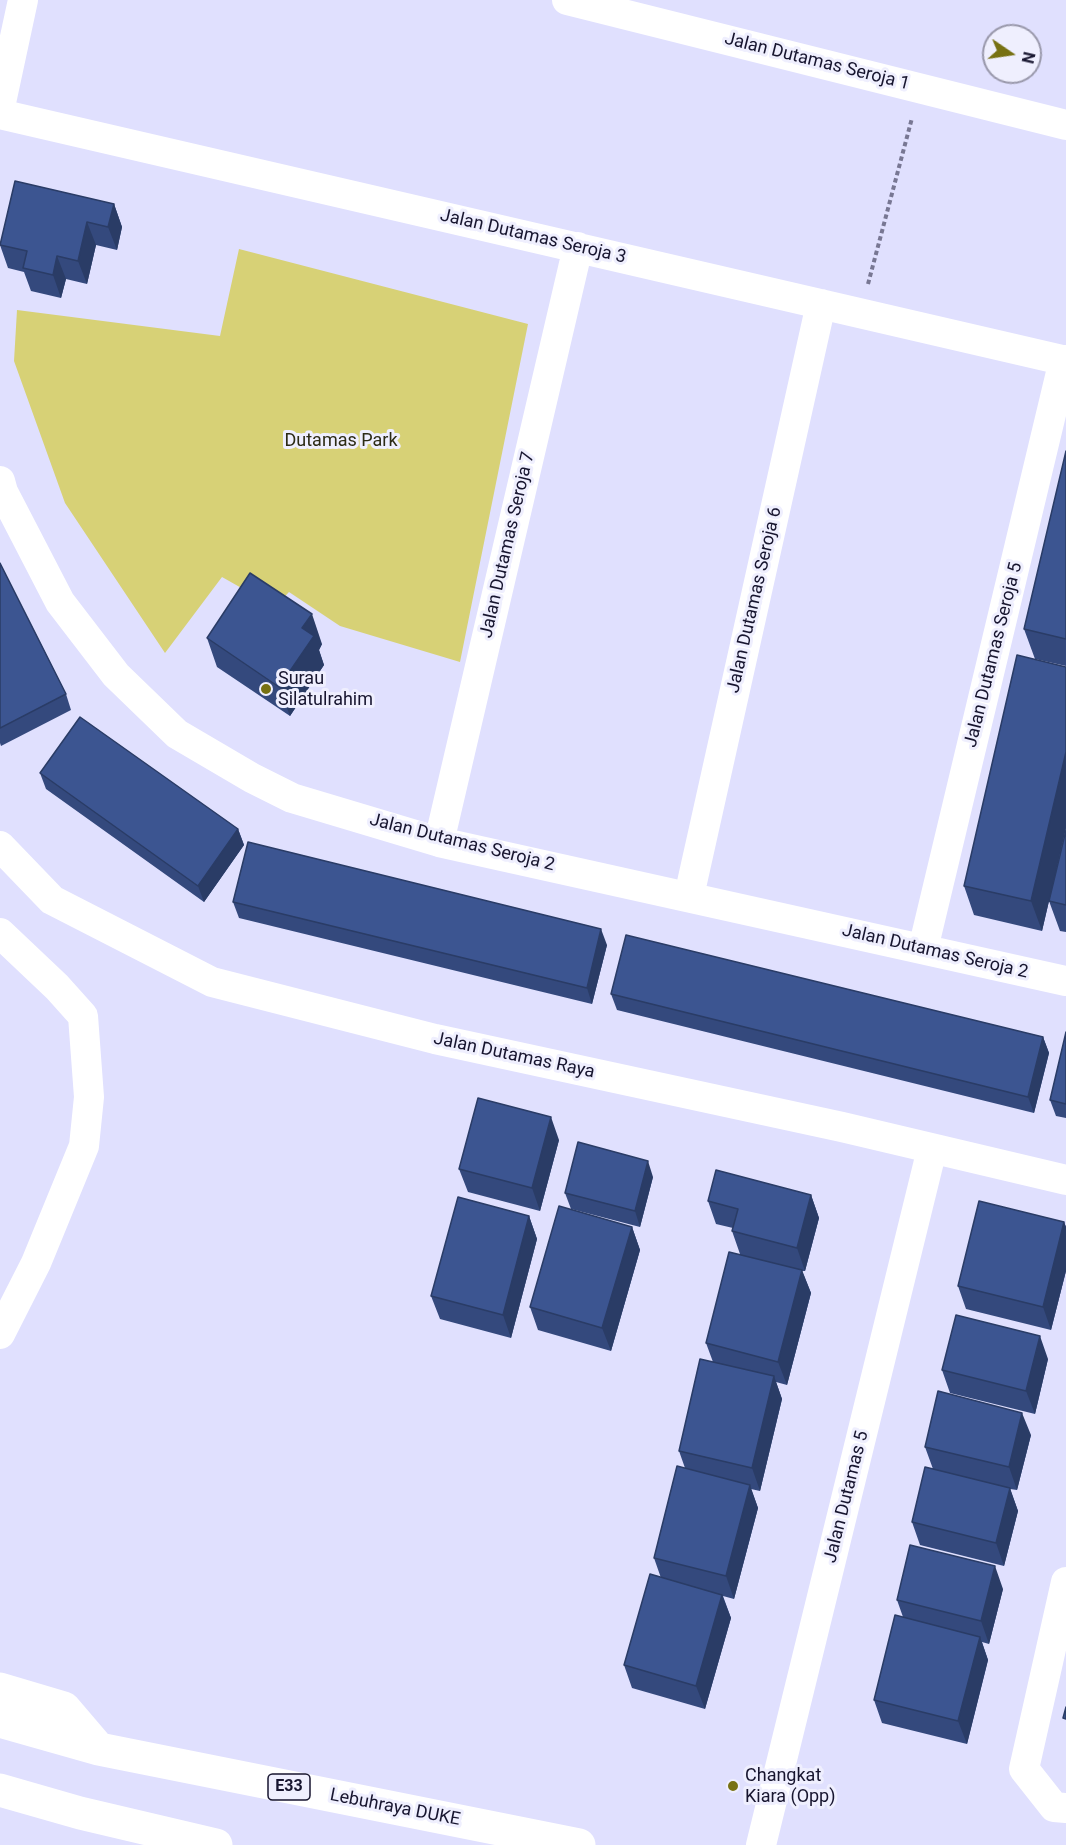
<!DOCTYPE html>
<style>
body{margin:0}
#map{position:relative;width:1066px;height:1845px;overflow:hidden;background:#e0e0fe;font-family:Roboto,sans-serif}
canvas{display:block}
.north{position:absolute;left:982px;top:24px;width:60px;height:60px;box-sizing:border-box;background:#efeffe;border:2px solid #9998ab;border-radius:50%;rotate:103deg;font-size:16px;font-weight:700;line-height:24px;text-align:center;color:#17152f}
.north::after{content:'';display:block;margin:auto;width:21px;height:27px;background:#777113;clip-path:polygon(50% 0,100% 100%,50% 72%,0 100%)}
</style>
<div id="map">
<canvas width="1066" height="1845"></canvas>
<div class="north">N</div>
</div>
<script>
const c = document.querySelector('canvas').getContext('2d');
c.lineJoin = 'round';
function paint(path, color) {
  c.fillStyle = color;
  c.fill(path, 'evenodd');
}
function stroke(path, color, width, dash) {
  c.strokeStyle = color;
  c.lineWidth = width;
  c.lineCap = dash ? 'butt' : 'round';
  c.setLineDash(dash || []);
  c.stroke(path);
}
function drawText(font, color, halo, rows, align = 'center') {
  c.font = font + ' Roboto,sans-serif';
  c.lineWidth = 6;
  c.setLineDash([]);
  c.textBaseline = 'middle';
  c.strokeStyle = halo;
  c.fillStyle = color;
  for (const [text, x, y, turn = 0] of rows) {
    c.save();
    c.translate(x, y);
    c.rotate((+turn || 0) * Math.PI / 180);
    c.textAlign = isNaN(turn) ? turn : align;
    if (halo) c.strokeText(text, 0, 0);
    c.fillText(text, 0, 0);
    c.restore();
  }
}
const green = new Path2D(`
 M239 249 528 324 460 662 340 626 289 592 275 607 222 577 165 653 65 503 14 361 17 310 220 336Z`);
const path = new Path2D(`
 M868 284 912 118`);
const minor = new Path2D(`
 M567 0 1066 125
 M0 107 23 0
 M0 114 1066 361
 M0 481 3 492 60 602 116 675 177 734 252 778 292 798 439 842 1066 981
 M439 842 578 247
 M0 846 52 900 212 982 435 1039 842 1127 1066 1180
 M689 896 821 304
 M0 933 57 987 83 1016 89 1097 84 1146 36 1263 0 1334
 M923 949 1064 360
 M1066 1582 1024 1769 1054 1807 1066 1808
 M761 1845 932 1149`);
const highway = new Path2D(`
 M0 1689 64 1708 99 1749
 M0 1721 99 1749 579 1845
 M0 1790 80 1813 216 1845`);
const wall = new Path2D(`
 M114 204 122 227 117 250 96 245 87 284 66 279 61 298 31 291 24 272 8 268 0 245Z
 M1066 451V666L1035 659 1024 629Z
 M0 563 66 694 71 710 1 746 0 743Z
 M207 638 322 644 319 650 324 665 290 716 217 667Z
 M1066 667V828L1042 931 974 915 964 886Z
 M40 773 238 829 244 845 204 902 46 789Z
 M1066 830V932L1060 931 1049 901Z
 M233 902 607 945 592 1004 239 918Z
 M611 994 1043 1037 1049 1053 1034 1113 617 1010Z
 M1066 1032V1118L1056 1116 1050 1100Z
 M559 1140 540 1211 468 1192 459 1169Z
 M653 1177 640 1227 571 1209 565 1193Z
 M811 1195 819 1218 805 1271H802L811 1293 787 1385 776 1382 782 1399 760 1491 751 1489 758 1508 734 1599 723 1596 731 1618 705 1709 632 1688 624 1665 661 1578 654 1558 685 1468 679 1451 713 1362 706 1343 740 1254 732 1231 733 1228 716 1224 708 1201Z
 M529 1216 537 1239 511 1338 440 1319 431 1296Z
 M1064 1222 1066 1227V1271L1051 1330 966 1309 958 1286Z
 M632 1227 640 1250 611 1351 538 1330 530 1307Z
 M1048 1359 1035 1414 950 1393 942 1370Z
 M1031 1435 1017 1490 1010 1489 1018 1511 1004 1566 920 1545 912 1522 933 1469 925 1447Z
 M1003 1589 989 1644 982 1642 988 1660 967 1744 882 1723 874 1700 903 1617 897 1600Z`);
const shadedWall = new Path2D(`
 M114 204 122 227 117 250 108 227Z
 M87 222 96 245 87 284 78 261Z
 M57 256 66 279 61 298 53 275Z
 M312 614 322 644 319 650 324 665 290 716 279 687 302 628Z
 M1066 752V828L1042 931 1031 901Z
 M238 829 244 845 204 902 198 886Z
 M601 929 607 945 592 1004 587 988Z
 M1043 1037 1049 1053 1034 1113 1028 1097Z
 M551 1117 559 1140 540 1211 532 1188Z
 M648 1161 653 1177 640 1227 635 1211Z
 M811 1195 819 1218 805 1271 797 1248Z
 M529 1216 537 1239 511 1338 503 1315Z
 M1064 1222 1066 1227V1271L1051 1330 1043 1307Z
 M632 1227 640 1250 611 1351 602 1328Z
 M802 1270 811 1293 787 1385 778 1362Z
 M1040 1336 1048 1359 1035 1414 1026 1391Z
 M774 1376 782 1399 760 1491 752 1468Z
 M1022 1413 1031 1435 1017 1490 1009 1467Z
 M750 1485 758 1508 734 1599 726 1576Z
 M1010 1488 1018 1511 1004 1566 996 1543Z
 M995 1566 1003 1589 989 1644 981 1621Z
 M722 1595 731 1618 705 1709 696 1686Z
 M980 1637 988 1660 967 1744 958 1721Z`);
const building = new Path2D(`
 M15 181 114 204 108 227 87 222 78 261 57 256 53 275 23 268 27 251 0 245Z
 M1066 451V639L1024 629Z
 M0 563 66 694 0 728Z
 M250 573 312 614 302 628 314 636 279 687 207 638Z
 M1017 655 1066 667V752L1031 901 964 886Z
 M80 717 238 829 198 886 40 773Z
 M1066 830V905L1049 901Z
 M248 842 601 929 587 988 233 902Z
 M626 935 1043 1037 1028 1097 611 994Z
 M1066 1032V1104L1050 1100Z
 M478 1098 551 1117 532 1188 459 1169Z
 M578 1142 648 1161 635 1211 565 1193Z
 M716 1170 811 1195 797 1248 732 1231 738 1209 708 1201Z
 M458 1197 529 1216 503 1315 431 1296Z
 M979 1201 1064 1222 1043 1307 958 1286Z
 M559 1206 632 1227 602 1328 530 1307Z
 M729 1252 802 1270 778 1362 706 1343Z
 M956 1315 1040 1336 1026 1391 942 1370Z
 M700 1359 774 1376 752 1468 679 1451Z
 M938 1391 1022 1413 1009 1467 925 1447Z
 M677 1466 750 1485 726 1576 654 1558Z
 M925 1467 1010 1488 996 1543 912 1522Z
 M910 1545 995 1566 981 1621 897 1600Z
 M650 1574 722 1595 696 1686 624 1665Z
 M895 1615 980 1637 958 1721 874 1700Z
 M1066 1707V1719L1063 1718Z`);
const markers = [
 [266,689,6,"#777113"],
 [733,1786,6,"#777113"]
];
const shields = [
 [289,1787,42]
];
const shieldNames = [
 ["E33",289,1787]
];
const streetNames = [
 ["Jalan Dutamas Seroja 1",817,62,14],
 ["Jalan Dutamas Seroja 3",533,237,13],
 ["Jalan Dutamas Seroja 7",508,545,-77],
 ["Jalan Dutamas Seroja 6",755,600,-77],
 ["Jalan Dutamas Seroja 5",994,655,-76],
 ["Jalan Dutamas Seroja 2",462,843,14],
 ["Jalan Dutamas Seroja 2",935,952,13],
 ["Jalan Dutamas Raya",514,1056,12],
 ["Jalan Dutamas 5",847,1497,-76],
 ["Lebuhraya DUKE",395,1808,11]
];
const parkNames = [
 ["Dutamas Park",341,441]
];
const poiNames = [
 ["Surau",278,679],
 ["Silatulrahim",278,700],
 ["Changkat",745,1776],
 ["Kiara (Opp)",745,1797]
];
paint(green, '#d7d176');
stroke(path, '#787793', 4, [4.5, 3]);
stroke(minor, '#fff', 30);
stroke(highway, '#fff', 33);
paint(wall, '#34497d');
paint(shadedWall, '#2a3c66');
paint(building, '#3c5591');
stroke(building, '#2a3c66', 1.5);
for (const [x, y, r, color] of markers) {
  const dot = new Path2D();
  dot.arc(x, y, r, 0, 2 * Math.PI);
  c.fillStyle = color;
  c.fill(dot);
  stroke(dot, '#efeffe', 2);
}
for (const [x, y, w] of shields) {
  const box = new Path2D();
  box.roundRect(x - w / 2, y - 13, w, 26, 4.5);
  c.fillStyle = '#efeffe';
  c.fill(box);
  stroke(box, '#17152f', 1.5);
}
drawText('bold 16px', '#17152f', null, shieldNames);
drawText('18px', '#17152f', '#efeffe', streetNames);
drawText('18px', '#2c2b15', '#efeffe', parkNames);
drawText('18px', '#17152f', '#efeffe', poiNames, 'left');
</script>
